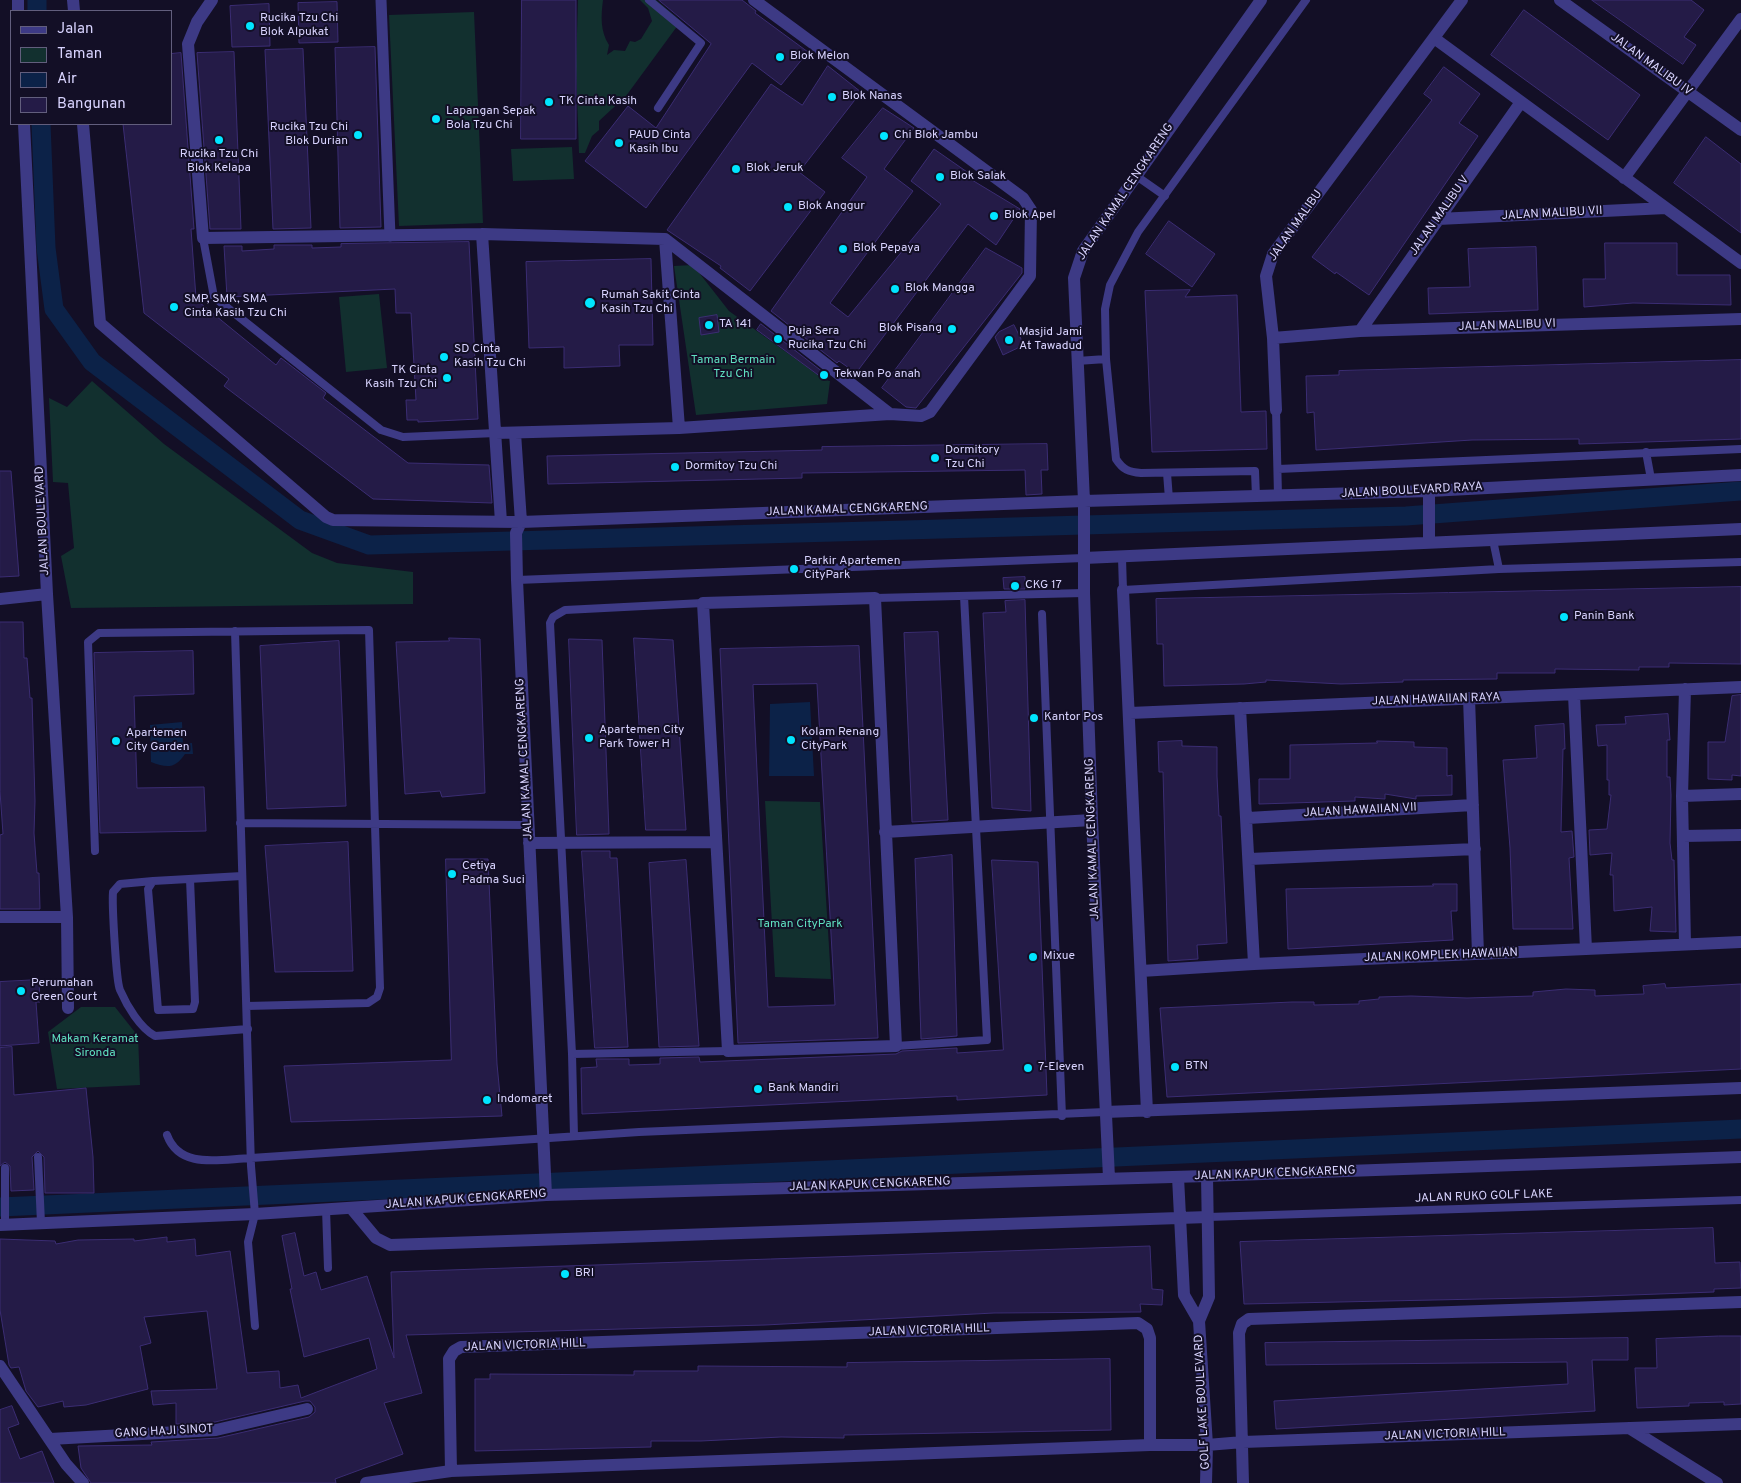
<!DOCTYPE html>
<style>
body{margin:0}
#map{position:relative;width:1741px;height:1483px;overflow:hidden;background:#130f26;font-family:Overpass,sans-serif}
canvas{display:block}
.legend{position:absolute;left:10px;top:10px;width:162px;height:115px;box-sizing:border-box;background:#130f26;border:1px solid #625e7d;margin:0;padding:6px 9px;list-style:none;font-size:15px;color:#d9d4ff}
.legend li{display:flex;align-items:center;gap:10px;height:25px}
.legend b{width:25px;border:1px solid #625e7d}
</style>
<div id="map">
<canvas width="1741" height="1483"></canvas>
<ul class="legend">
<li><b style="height:6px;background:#3d3a85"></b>Jalan</li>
<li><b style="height:14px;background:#12302f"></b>Taman</li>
<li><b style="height:14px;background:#0c2248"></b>Air</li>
<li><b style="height:14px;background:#241b47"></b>Bangunan</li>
</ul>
</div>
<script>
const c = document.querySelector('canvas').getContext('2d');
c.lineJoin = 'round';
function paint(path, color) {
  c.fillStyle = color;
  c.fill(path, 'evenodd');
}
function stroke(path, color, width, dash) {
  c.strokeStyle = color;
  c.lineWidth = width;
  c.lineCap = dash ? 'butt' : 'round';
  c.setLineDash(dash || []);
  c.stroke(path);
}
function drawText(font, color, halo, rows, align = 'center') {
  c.font = font + ' Overpass,sans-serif';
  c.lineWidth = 4;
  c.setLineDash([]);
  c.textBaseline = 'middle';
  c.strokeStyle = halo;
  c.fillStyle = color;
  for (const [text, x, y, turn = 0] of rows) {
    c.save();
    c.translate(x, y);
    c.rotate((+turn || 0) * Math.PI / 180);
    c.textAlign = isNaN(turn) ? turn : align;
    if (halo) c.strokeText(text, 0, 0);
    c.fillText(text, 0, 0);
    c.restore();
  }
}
const green = new Path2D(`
 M578 0H603C601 16 600 31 609 45L607 55 614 50 625 51 630 41 635 42 641 39 652 21 648 8 640 0H656L681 21 626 96 599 121V130L592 136 585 153H579L576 66Z
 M474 12 483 223 399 226 389 15Z
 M572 147 574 179 513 181 511 149Z
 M693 265 729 311 825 380 830 381 827 404 696 415 674 266Z
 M379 294 387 368 346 372 339 297Z
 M92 381 164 444 312 553 337 563 413 572V604L71 608 61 556 74 548 68 483 53 482 49 398 67 407Z
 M765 801 820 802 831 979 775 977Z
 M81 1007H115L138 1036 140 1085 57 1089 48 1032Z`);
const water = new Path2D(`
 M810 702 814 776H769L770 704Z
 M182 722 183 744 192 743 193 754H185C175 769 167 768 151 762L150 725Z`);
const canal = new Path2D(`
 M37 0V11
 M41 124 46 248 54 309 92 362 300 520 369 545 1406 516 1741 491
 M0 1207 1741 1129`);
const building = new Path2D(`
 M522 0H576V139H521Z
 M659 0H742L756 11 755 13 808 52 781 85 752 63 646 208 585 161 628 106 656 128 711 44Z
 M1592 0H1691L1704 10 1684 37 1696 45 1683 64Z
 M337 2 338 42 299 43 298 3Z
 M269 4 270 46 232 47 230 6Z
 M1524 10 1640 95 1608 140 1491 55Z
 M375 47 381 227 340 228 335 48Z
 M303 49 311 228 273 229 265 50Z
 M234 52 241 229H210L197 53Z
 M181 53 194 229H191L196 298H194L276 365 281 358 326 393 323 398 408 463 489 465 492 503 373 499 224 386 229 379 144 313 123 124H171V54Z
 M828 66 861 92 799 172 825 192 750 291 720 268 721 266 667 230 771 84 802 105Z
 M1444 67 1480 94 1459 123 1478 136 1369 295 1336 272 1335 274 1312 257 1432 100 1424 94Z
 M883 108 914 128 884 169 913 191 830 303 848 317 941 204 911 181 934 149 970 174 967 177 1020 209 996 245 968 224 856 373 839 361 837 363 771 311 867 177 842 158Z
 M1706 137 1741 164V233L1674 183Z
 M1169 221 1215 254 1192 287 1146 254Z
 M469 242 478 419 418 422V420H407L406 400H416L411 313H396L395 289 227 297 224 246H242V251L274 249V245H312V248L341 247V244Z
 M1605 243H1677V275H1730L1731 305 1633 303 1584 307 1583 279H1605Z
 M1536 247 1538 310 1429 314 1428 288 1470 287 1468 249Z
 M986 248 1022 268V273L916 408 906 407 882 388Z
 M651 259 653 345H619L620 366 564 368V347L529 348 526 262Z
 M1190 290 1185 297 1237 295 1241 412 1266 411 1267 449 1152 452 1145 291Z
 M717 315 719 332 701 335 699 318Z
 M761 324 828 376 825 380 757 330Z
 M1014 325 1024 345 1003 355 995 337 999 332Z
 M1741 360V439L1579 444V439L1472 440 1316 450 1314 412 1307 413 1306 376 1339 375V371Z
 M1047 444 1048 470H1041L1042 494 1026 495 1025 470 802 473V478L548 484 547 456 822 450V447Z
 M0 471H11L19 576 0 577Z
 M1025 577V589H1004L1003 578Z
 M1741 587V664L1669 663V667H1639V670L1555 669V673H1497V679L1403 680V682L1341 684 1266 680V682L1244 684 1164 686 1163 644H1157L1156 599Z
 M1025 600 1031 811 992 808 983 613 1006 612 1005 601Z
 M0 622H23L24 658H27L30 698H32L35 801 34 833 37 873H39L40 909H0V835L3 834 0 792Z
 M938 632 948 820 912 822 904 633Z
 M449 638 480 639 485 793 442 797 440 791 405 794 396 642 449 641Z
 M634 638 673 640 686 830H646Z
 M569 639 602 640 609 834 577 835Z
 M339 641 346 806 267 809 260 646Z
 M859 646 878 1038 738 1043 720 649ZM817 684 835 1005 768 1007 753 685Z
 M193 651 194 694 134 696 137 788 204 787 206 831 100 833 94 653Z
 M1741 695V776L1732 775V780L1708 779V742H1725L1732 696Z
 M1668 714 1670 740H1667V777H1670L1671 795 1670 843 1672 860H1674L1676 932 1650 931 1652 907 1614 911 1613 875H1610L1612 853 1590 855 1589 830 1607 829 1611 795H1609V780H1607V745L1598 746 1596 725 1626 724 1625 717Z
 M1564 724 1565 749H1563L1561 832 1572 831 1574 857 1569 858 1573 929H1513L1510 848 1503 760 1537 758 1535 726Z
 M1182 741V746L1217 747V776L1219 816H1221L1227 943 1197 945 1198 959 1168 961 1163 772H1159L1158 742Z
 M1377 741 1414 742V747L1447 748V776L1452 775V795L1416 796V799L1385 794V799L1355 797V801L1259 804V779H1290V745L1377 743Z
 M348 842 353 971 275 972 265 846Z
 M582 851H610V858H617L628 1047 595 1048Z
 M952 855 957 1036 921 1039 915 859Z
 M446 859H488L497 1064 502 1116 291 1122 284 1066 451 1060Z
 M686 860 699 1046 659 1047 649 863Z
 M992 860 1038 862 1047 1095 957 1100V1096L582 1114 581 1068 597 1067 596 1059H629V1065L660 1064V1058L699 1057 700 1062 896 1054 902 1051 957 1048V1053L1003 1050Z
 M1433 884H1457V911H1451L1453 940 1288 949 1286 889 1433 886Z
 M39 980 40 1002H36L39 1043 0 1046V982Z
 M1665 984 1666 988 1741 984V1069L1167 1097 1160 1008 1292 1002H1314V1005L1359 1004V1001L1379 999V997L1411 996 1467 998 1533 996V992L1566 989 1595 990V996L1644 994 1643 986Z
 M12 1047 14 1095 86 1088 93 1157 94 1193H45L44 1157 38 1151 32 1157 34 1190 11 1191 10 1166 5 1162 0 1166V1048Z
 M1713 1228 1715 1263 1740 1262 1741 1288 1714 1289V1292L1576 1297 1244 1304 1240 1242Z
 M295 1233 304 1276 316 1272 321 1290 367 1276 394 1358 391 1272 1150 1246 1152 1289 1163 1290 1162 1305 1140 1304 1141 1312 994 1313 765 1325 406 1335 422 1393 384 1403 403 1454 335 1479 336 1483H91L81 1468 78 1446 152 1445 151 1442 218 1438 309 1417 315 1412V1407L310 1401H305L215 1422 176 1424V1403L153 1405 151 1391 217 1389 207 1311 144 1317 151 1343 140 1346 148 1389 86 1405 64 1407 63 1401 38 1407 26 1391 19 1367 11 1368 9 1365 0 1310V1239L55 1241 56 1244 78 1240 134 1239V1241L167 1237V1242L195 1239 196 1256 230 1251 247 1373 279 1371 280 1388 298 1385 301 1398 377 1369 369 1338 304 1357 290 1289H292L282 1236Z
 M1719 1336H1741V1404L1724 1405V1402L1689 1403V1406L1637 1408 1635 1368H1657L1656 1339Z
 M1628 1338V1360H1592L1595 1411 1276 1429 1274 1401 1568 1384 1567 1362 1266 1365 1265 1343Z
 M1110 1359 1111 1430 844 1435V1438L781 1437 701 1441H651V1447L475 1451V1379H490V1374L634 1375V1371H698V1366L847 1367V1363Z
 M12 1406 19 1424 8 1428 20 1459 42 1451 54 1483H0V1410Z`);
const service = new Path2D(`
 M649 0 701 43 658 108
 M1135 175 1165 196
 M203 238 214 297 381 430 403 437 496 433
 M1077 361 1106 359
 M1276 410 1278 496
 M1646 452 1651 479
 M1278 469 1741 449
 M1167 473 1169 499
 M1256 497 1255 471 1141 473C1129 472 1123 470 1116 459L1106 359 1105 309 1110 285 1138 232 1306 0
 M1493 540 1499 569
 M1122 558 1123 590 1499 569 1741 562
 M517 580 1084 558
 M875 598 1084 593
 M1042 614 1062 1116
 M235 631 251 1166 255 1214 248 1242 255 1326
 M240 823 528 825
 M95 851 88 642 99 633 369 630 380 988 377 997 368 1003 247 1006
 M190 879 195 1002 193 1009 158 1010 148 889 153 881 242 876
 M153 881 120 884 113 892C112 904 116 981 120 990 127 1006 140 1028 155 1036L248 1029
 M896 1046 987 1040 964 596
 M572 1054 728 1051
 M167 1135C180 1170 220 1159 251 1158L639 1132 1105 1112
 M574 1136 572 1054 550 623 553 617 565 610 703 603
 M38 1157 41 1223
 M326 1209 328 1268
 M1208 1217 1741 1200
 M5 1225V1168`);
const pedestrian = new Path2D(`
 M381 0 390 236`);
const minor = new Path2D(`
 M18 0V11
 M73 0 74 11
 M212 0 197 22 188 44 203 238 482 234 665 239 890 414
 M1560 0 1741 130
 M1434 38 1741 263
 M24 124 47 594 67 917 68 1008
 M83 124 100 323 326 517 333 520 521 522 1084 501
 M1624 178 1741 19
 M1438 219 1666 208
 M482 234 501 522
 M665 239 679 428
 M1360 331 1521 102
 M1273 338 1360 331 1741 319
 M1276 410 1273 338 1266 276 1273 254 1462 0
 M496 433 679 428 890 414 921 416 930 412 1030 276 1031 210 1023 198 754 0
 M515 433 521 522 516 533 517 580 546 1195
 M1123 590 1147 1112
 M875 598 896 1046 728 1051 703 603Z
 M0 599 47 594
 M1574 695 1586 949
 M1469 698 1478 954
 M1240 708 1254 964
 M1130 713 1741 687
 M1682 796 1741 794
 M1248 818 1473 805
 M885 832 1092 820
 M1683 836 1741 835
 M529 843 716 842
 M1250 859 1475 849
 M0 917H67
 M1685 944 1682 796 1685 689
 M1141 971 1254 964 1741 942
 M1105 1112 1741 1088
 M1178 1177 1184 1295 1199 1321
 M351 1208 376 1238 390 1245 1208 1217
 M0 1366 66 1464 83 1483
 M1629 1428 1717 1483
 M50 1439 216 1430 307 1409
 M1150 1445V1338L1147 1329 1138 1323 461 1347 454 1351 449 1359 451 1471 1150 1445H1207L1243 1442 1741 1424
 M366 1483 451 1471
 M1206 1483 1207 1445 1199 1321 1209 1297 1207 1176
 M1243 1483 1239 1333 1242 1324 1249 1319 1741 1302`);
const tertiary = new Path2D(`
 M1429 491V542
 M1084 501 1429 491 1741 475
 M1084 558 1741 529
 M1109 1178 1092 820 1084 593V501L1074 278 1083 251 1261 0
 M0 1225 255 1214 546 1195 1207 1176 1741 1157`);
const markers = [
 [250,26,5,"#00e5ff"],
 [780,57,5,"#00e5ff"],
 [832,97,5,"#00e5ff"],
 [549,102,5,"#00e5ff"],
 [436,119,5,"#00e5ff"],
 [358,135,5,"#00e5ff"],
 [884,136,5,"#00e5ff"],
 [219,140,5,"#00e5ff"],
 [619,143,5,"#00e5ff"],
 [736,169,5,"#00e5ff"],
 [940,177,5,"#00e5ff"],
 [788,207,5,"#00e5ff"],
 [994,216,5,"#00e5ff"],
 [843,249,5,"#00e5ff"],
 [895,289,5,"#00e5ff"],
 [590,303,6,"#00e5ff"],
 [174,307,5,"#00e5ff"],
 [709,325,5,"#00e5ff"],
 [952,329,5,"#00e5ff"],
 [778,339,5,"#00e5ff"],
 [1009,340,5,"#00e5ff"],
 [444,357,5,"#00e5ff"],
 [824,375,5,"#00e5ff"],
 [447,378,5,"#00e5ff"],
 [935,458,5,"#00e5ff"],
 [675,467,5,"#00e5ff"],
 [794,569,5,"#00e5ff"],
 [1015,586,5,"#00e5ff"],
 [1564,617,5,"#00e5ff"],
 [1034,718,5,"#00e5ff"],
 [589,738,5,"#00e5ff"],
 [791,740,5,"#00e5ff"],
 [116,741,5,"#00e5ff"],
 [452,874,5,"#00e5ff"],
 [1033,957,5,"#00e5ff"],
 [21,991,5,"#00e5ff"],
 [1175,1067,5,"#00e5ff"],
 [1028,1068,5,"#00e5ff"],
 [758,1089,5,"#00e5ff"],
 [487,1100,5,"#00e5ff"],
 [565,1274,5,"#00e5ff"]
];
const poiNames = [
 ["Rucika Tzu Chi",260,19],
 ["Blok Alpukat",260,33],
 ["Blok Melon",790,57],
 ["Blok Nanas",842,97],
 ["TK Cinta Kasih",559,102],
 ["Lapangan Sepak",446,112],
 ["Bola Tzu Chi",446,126],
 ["Rucika Tzu Chi",348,128,"right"],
 ["Blok Durian",348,142,"right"],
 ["PAUD Cinta",629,136],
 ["Kasih Ibu",629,150],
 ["Chi Blok Jambu",894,136],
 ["Rucika Tzu Chi",219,155,"center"],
 ["Blok Kelapa",219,169,"center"],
 ["Blok Jeruk",746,169],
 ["Blok Salak",950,177],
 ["Blok Anggur",798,207],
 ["Blok Apel",1004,216],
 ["Blok Pepaya",853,249],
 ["Blok Mangga",905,289],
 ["Rumah Sakit Cinta",601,296],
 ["Kasih Tzu Chi",601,310],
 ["SMP, SMK, SMA",184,300],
 ["Cinta Kasih Tzu Chi",184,314],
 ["TA 141",719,325],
 ["Blok Pisang",942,329,"right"],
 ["Puja Sera",788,332],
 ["Rucika Tzu Chi",788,346],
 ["Masjid Jami",1019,333],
 ["At Tawadud",1019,347],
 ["SD Cinta",454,350],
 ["Kasih Tzu Chi",454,364],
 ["TK Cinta",437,371,"right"],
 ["Kasih Tzu Chi",437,385,"right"],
 ["Tekwan Po anah",834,375],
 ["Dormitory",945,451],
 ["Tzu Chi",945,465],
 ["Dormitoy Tzu Chi",685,467],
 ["Parkir Apartemen",804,562],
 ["CityPark",804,576],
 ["CKG 17",1025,586],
 ["Panin Bank",1574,617],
 ["Kantor Pos",1044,718],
 ["Apartemen City",599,731],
 ["Park Tower H",599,745],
 ["Kolam Renang",801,733],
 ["CityPark",801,747],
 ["Apartemen",126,734],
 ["City Garden",126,748],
 ["Cetiya",462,867],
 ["Padma Suci",462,881],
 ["Mixue",1043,957],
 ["Perumahan",31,984],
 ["Green Court",31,998],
 ["BTN",1185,1067],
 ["7-Eleven",1038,1068],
 ["Bank Mandiri",768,1089],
 ["Indomaret",497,1100],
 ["BRI",575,1274]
];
const streetNames = [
 ["JALAN MALIBU IV",1651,65,36],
 ["JALAN KAMAL CENGKARENG",1126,192,-56],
 ["JALAN MALIBU VII",1552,214,-3],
 ["JALAN MALIBU V",1440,216,-55],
 ["JALAN MALIBU",1296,226,-55],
 ["JALAN MALIBU VI",1507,326,-2],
 ["JALAN BOULEVARD RAYA",1412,491,-3],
 ["JALAN KAMAL CENGKARENG",847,510,-2],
 ["JALAN BOULEVARD",43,521,-93],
 ["JALAN HAWAIIAN RAYA",1436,700,-2],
 ["JALAN KAMAL CENGKARENG",525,759,-93],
 ["JALAN HAWAIIAN VII",1360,811,-3],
 ["JALAN KAMAL CENGKARENG",1093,839,-92],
 ["JALAN KOMPLEK HAWAIIAN",1441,956,-2],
 ["JALAN KAPUK CENGKARENG",1275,1174,-2],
 ["JALAN KAPUK CENGKARENG",870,1185,-2],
 ["JALAN RUKO GOLF LAKE",1484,1197,-2],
 ["JALAN KAPUK CENGKARENG",466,1200,-4],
 ["JALAN VICTORIA HILL",929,1331,-2],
 ["JALAN VICTORIA HILL",525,1346,-2],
 ["GOLF LAKE BOULEVARD",1203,1402,-93],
 ["GANG HAJI SINOT",164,1432,-3],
 ["JALAN VICTORIA HILL",1445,1435,-2]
];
const parkNames = [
 ["Taman Bermain",733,361],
 ["Tzu Chi",733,375],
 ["Taman CityPark",800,925],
 ["Makam Keramat",95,1040],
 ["Sironda",95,1054]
];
paint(green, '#12302f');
paint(water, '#0c2248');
stroke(canal, '#0c2248', 19);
paint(building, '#241b47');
stroke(building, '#3b2d73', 1);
stroke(service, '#3d3a85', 8);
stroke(pedestrian, '#3d3a85', 11);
stroke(minor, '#3d3a85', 12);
stroke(tertiary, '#3d3a85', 12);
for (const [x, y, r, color] of markers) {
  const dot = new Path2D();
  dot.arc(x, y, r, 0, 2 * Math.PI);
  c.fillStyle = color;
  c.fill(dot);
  stroke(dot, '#130f26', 2);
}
drawText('12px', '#d9d4ff', '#130f26', poiNames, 'left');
drawText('12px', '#d9d4ff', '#130f26', streetNames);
drawText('12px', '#5fe0c0', '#130f26', parkNames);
</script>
